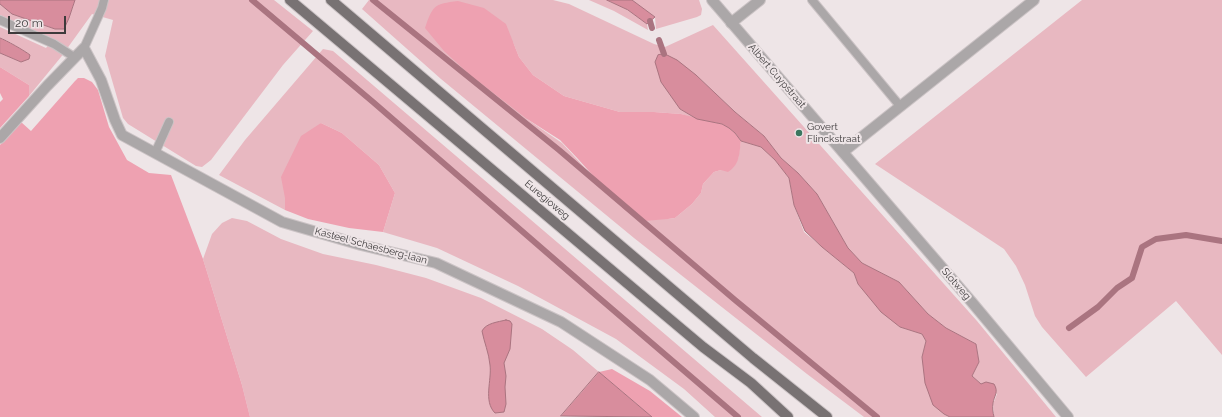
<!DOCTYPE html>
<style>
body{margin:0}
#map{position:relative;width:1222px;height:417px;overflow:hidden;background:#eee5e7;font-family:Raleway,sans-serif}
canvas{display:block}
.scale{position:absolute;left:8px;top:16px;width:58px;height:18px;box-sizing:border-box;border:2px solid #3e3b3c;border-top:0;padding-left:5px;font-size:12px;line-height:14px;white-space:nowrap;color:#3e3b3c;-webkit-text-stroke:3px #eee5e7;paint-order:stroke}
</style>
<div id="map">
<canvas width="1222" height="417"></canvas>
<div class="scale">20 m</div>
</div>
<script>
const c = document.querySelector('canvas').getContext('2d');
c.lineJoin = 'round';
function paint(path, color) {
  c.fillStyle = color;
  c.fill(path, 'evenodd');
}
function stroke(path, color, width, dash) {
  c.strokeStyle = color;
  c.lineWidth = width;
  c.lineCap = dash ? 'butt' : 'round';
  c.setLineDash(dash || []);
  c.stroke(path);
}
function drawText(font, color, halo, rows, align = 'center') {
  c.font = font + ' Raleway,sans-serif';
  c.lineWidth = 4;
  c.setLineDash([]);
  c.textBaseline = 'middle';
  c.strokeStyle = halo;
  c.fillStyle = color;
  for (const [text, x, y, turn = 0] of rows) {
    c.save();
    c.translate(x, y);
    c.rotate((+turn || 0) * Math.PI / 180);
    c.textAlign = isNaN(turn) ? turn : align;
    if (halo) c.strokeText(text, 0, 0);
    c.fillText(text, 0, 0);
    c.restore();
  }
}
const green = new Path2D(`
 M75 0H274L313 31 283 65 211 160 202 167 196 166 128 124 123 118 105 56 113 20 92 14 61 57 29 96V85L0 67V53L21 62 26 52C18 48 8 40 0 38V27L46 48 53 39 0 15V4L12 14 55 29H64L73 7Z
 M369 0H553L569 4 654 44 665 47 713 25 977 321 1056 417H994L993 404 997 394 981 384 972 376 979 362 976 344 946 328 928 314 899 282 862 263 848 248 817 194 798 173 781 158 764 136 735 112 696 75 680 109 697 119 681 114 654 112H620L564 96 533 75 519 57 513 42 527 119 562 143 622 208 658 219H668L675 218 692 204 701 193 703 184 714 172 721 170 738 159 741 141 761 147 775 160 789 178 794 205 804 232 854 273 858 284 900 327 922 334 926 341 922 357 944 414 950 417H864L807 374 634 238 441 79 362 9Z
 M589 0H607L628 10 647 24 648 30 614 11Z
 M631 0H699L702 9 701 15 697 17 656 29 655 17Z
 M1082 0H1222V355L1176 301 1086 377 1042 327 1035 316 1025 285 1016 266 1004 249 875 164Z
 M323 49 333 51 762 417H715L684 389 616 339 518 286 437 248 383 232 395 193 379 165 342 133 321 123 285 198V210L219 175 245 140Z
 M232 218 247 221 281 239 323 254 376 265 426 278 481 298 542 329 573 350 599 372 561 416V417H250L242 385 203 259 212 234 222 223Z`);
const forest = new Path2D(`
 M458 1 484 8 506 24 519 57 533 75 564 96 620 112H654L681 114 722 124 729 128 735 133 741 141C739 155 740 164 728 172L721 170 714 172 703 184 701 193 692 204 675 218 668 219 644 221 634 216 622 208 578 159 560 140 527 119 469 74 444 51 425 28C433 5 434 4 458 1Z
 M0 67 29 85V96L0 128V102L3 99 0 93Z
 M78 78H84L92 82 98 90 109 127 127 160 149 173 171 175 203 259 242 385 250 417H0V145L21 122 31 131 75 81Z
 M321 123 342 133 379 165 395 193 383 232 349 228 308 219 285 210V198L281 177 301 136Z
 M612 369 650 391 682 417H652L599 372Z`);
const water = new Path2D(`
 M0 0H75L69 18 64 29H55L12 14 0 4Z
 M607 0H632L655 17 647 24 628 10Z
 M0 38C6 40 25 51 30 55L29 59 21 62 0 53Z
 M665 54 677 60 696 75 735 112 764 136 781 158 798 173 817 194 848 248 862 263 899 282 928 314 946 328 976 344 979 362 972 376 981 384 986 382 994 384C999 392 994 396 993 403 992 407 993 413 994 417H950L944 414 933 405 925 383 922 357 926 341 922 334 900 327 881 312 858 284 854 273 822 247 805 231 794 205 789 178 775 160 761 147 741 141 735 133 729 128 722 124 697 119 680 109 661 82 655 62 658 55Z
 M506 320 510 321 512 324 510 349 504 363 506 376 505 387 506 404 504 412 495 413C483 401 492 380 490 365 489 353 484 342 482 331 486 323 498 322 506 320Z
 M599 372 652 417 561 416Z`);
const stream = new Path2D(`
 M252 0 373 102 598 297 738 417
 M373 0 559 150 735 300 877 417
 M650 21 652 28
 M659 40 664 54
 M1069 328 1098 307 1117 288 1132 278 1142 247 1156 239 1186 235 1222 241`);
const service = new Path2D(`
 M812 0 900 106
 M0 20 54 44 74 57
 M84 48 102 8 104 0
 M155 153 169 122`);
const minor = new Path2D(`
 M731 23 760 0
 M0 138 47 86 84 48 101 80 115 120 122 135 282 222 361 245 436 263 561 322 650 380 694 417
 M843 152 1034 0`);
const tertiary = new Path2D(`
 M712 0 970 300 1068 417`);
const primary = new Path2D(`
 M290 0 703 347 751 383 788 417
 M331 0 753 358 827 417`);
const markers = [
 [799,133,4,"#3b765f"]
];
const streetNames = [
 ["Albert Cuypstraat",777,76,49],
 ["Euregioweg",547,200,40],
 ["Kasteel Schaesberg-laan",371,246,15],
 ["Slotweg",956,284,49]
];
const poiNames = [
 ["Govert",807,127],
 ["Flinckstraat",807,139]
];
paint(green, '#e8b8c1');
paint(forest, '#eea1b1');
paint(water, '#d88d9d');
stroke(water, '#aa7480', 1);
stroke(stream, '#aa7480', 6);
stroke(service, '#cbc3c5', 10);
stroke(minor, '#cbc3c5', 12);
stroke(tertiary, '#cbc3c5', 12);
stroke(primary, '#cbc3c5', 12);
stroke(service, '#aba7a8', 8);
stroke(minor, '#aba7a8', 10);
stroke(tertiary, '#aba7a8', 10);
stroke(primary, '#787273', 10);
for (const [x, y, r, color] of markers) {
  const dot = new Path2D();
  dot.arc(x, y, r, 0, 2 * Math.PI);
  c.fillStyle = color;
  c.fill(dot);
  stroke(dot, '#eee5e7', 1.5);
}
drawText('10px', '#3e3b3c', '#eee5e7', streetNames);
drawText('10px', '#3e3b3c', '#eee5e7', poiNames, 'left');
</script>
